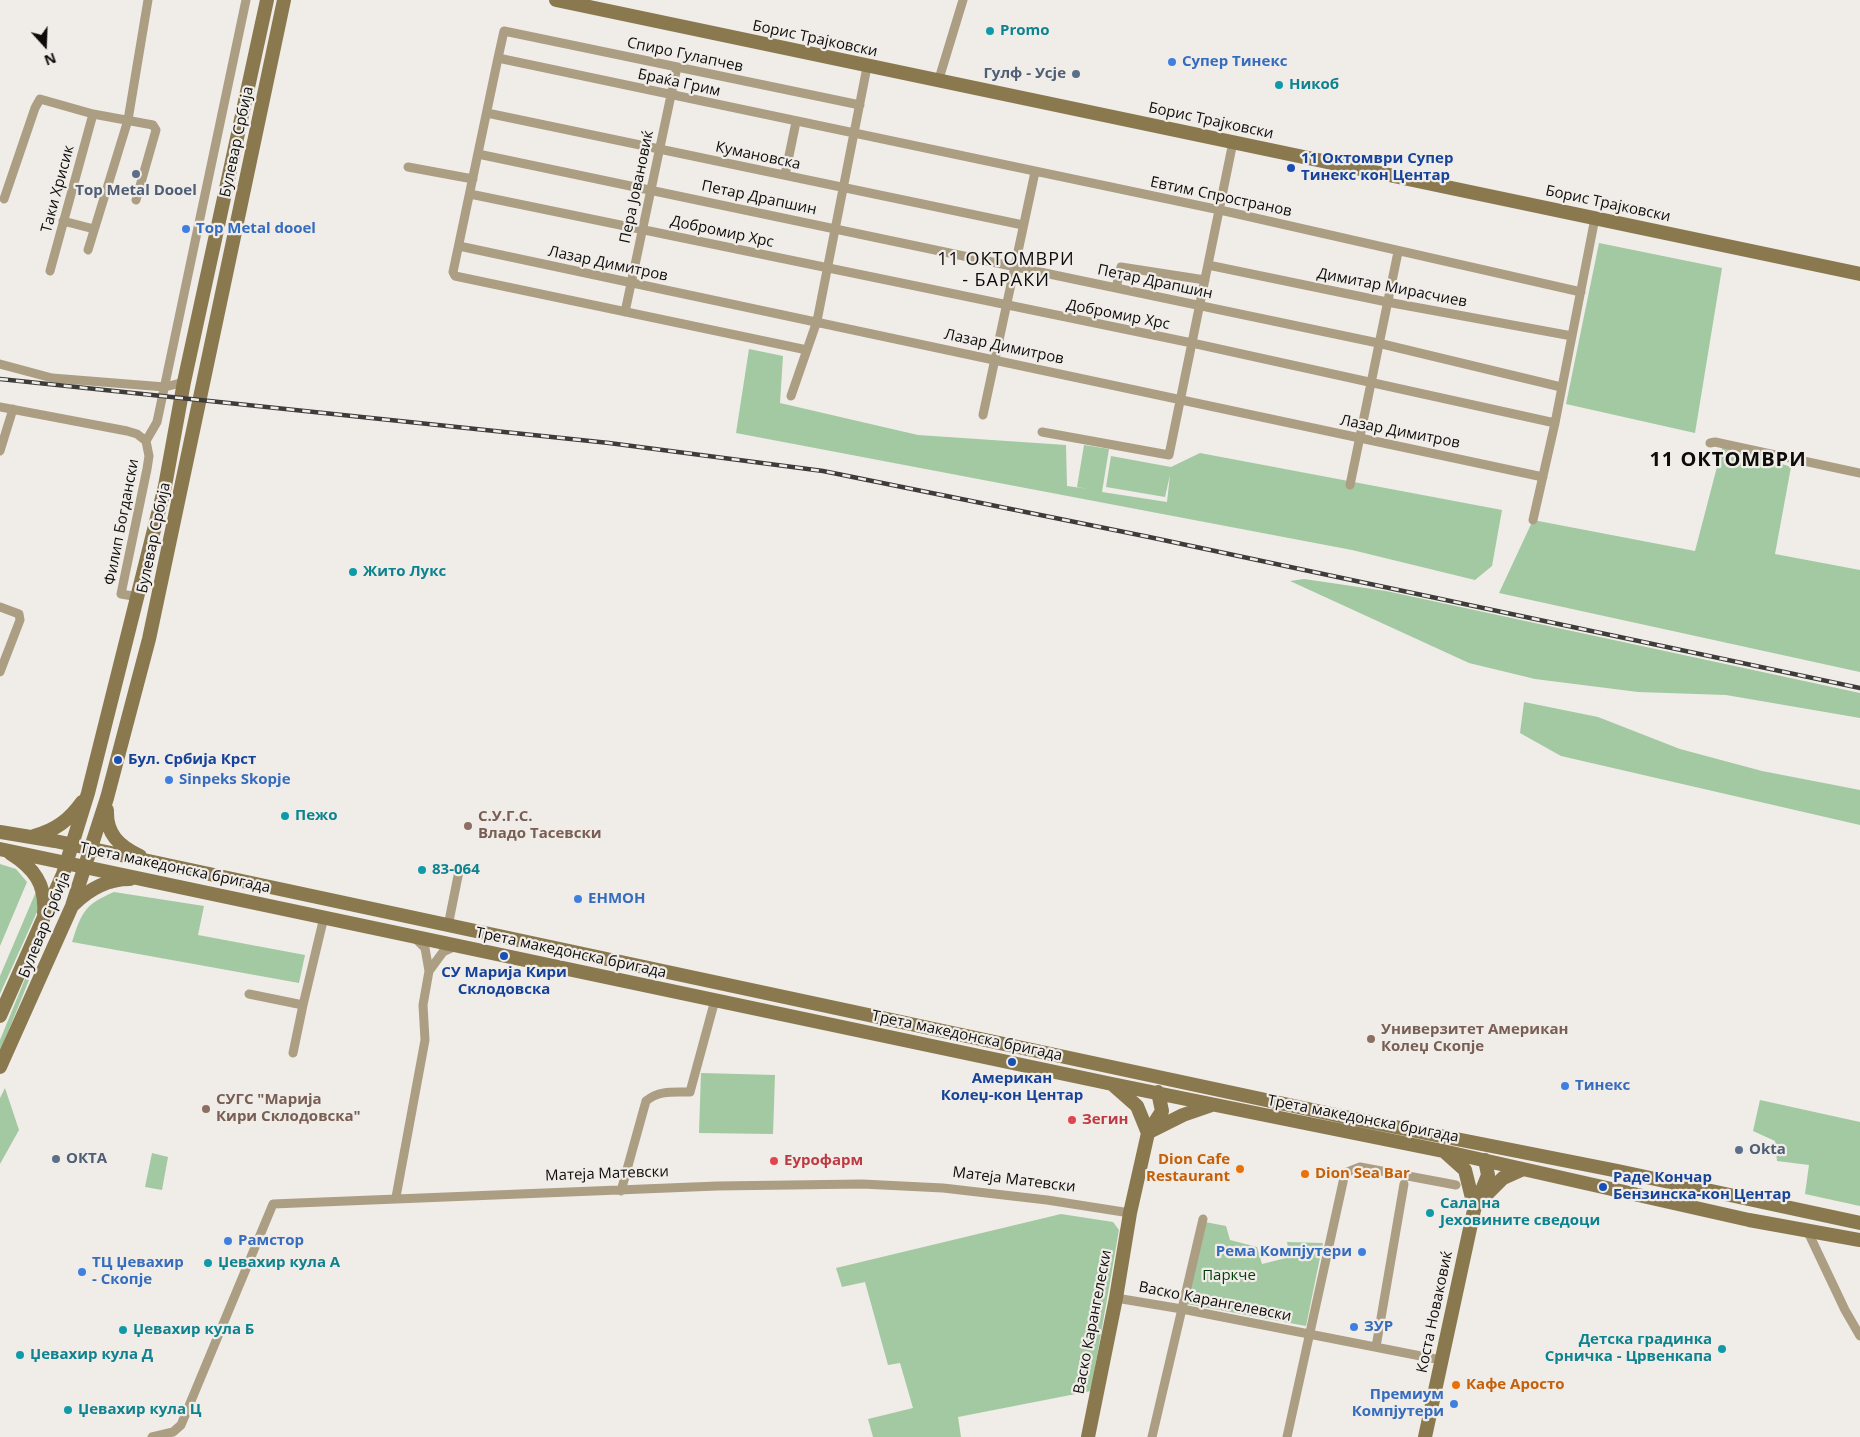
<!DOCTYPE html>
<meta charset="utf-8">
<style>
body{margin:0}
#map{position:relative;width:1860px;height:1437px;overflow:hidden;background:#f0ece8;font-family:"Open Sans",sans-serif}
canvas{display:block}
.north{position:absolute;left:20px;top:20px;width:50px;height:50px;-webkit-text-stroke:4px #f0ece8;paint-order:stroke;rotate:160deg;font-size:14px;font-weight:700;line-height:20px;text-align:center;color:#0d0c0b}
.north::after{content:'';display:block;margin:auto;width:18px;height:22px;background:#0d0c0b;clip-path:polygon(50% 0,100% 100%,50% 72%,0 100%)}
</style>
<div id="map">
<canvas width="1860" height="1437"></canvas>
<div class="north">N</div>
</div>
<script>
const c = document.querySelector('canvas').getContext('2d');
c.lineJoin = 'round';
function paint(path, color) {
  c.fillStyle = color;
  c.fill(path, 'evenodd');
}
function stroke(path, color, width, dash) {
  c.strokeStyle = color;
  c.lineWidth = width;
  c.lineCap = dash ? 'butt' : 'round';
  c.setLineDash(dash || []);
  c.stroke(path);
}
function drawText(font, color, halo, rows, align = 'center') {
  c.font = font + ' "Open Sans",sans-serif';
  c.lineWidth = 4.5;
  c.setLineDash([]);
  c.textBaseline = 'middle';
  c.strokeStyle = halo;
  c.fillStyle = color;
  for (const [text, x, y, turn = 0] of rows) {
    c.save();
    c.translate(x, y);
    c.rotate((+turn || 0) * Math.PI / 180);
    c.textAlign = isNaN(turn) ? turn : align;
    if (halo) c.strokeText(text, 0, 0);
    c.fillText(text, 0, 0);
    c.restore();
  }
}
const green = new Path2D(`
 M1599 243 1722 268 1695 433 1566 404Z
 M749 349 783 356 780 403 918 435 1066 445 1067 486 1089 489 1077 487 1084 445 1109 449 1102 492 1167 502 1170 475 1165 497 1106 487 1111 456 1171 467 1200 453 1502 510 1492 566 1475 580 1352 550 736 433Z
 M1723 444 1791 467 1775 554 1860 570V672L1499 593 1533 520 1695 551Z
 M1304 579 1386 591 1860 693V718L1726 695 1638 692 1535 679 1469 663 1290 581Z
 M1524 702 1598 717 1680 749 1762 771 1860 790V825L1561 756 1520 733Z
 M0 864 16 869 27 882 0 946Z
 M38 887 37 912 0 994V976Z
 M114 892 204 906 198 935 305 955 299 983 72 942C82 912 84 905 114 892Z
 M27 974 29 980 0 1052V1040Z
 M701 1073 775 1075 773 1134 699 1133Z
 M5 1088 19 1130 0 1164V1098Z
 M1760 1100 1860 1122V1206L1805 1194 1809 1165 1777 1161 1775 1141 1753 1131Z
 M152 1153 168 1157 162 1190 145 1187Z
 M1061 1214 1113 1222 1119 1230 1091 1391 958 1417 961 1437H873L868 1419 913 1408 900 1363 888 1365 865 1282 842 1287 836 1268Z
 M1205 1222 1226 1226 1230 1240 1257 1247 1262 1264 1290 1257 1287 1242 1323 1243 1306 1326 1187 1304Z`);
const street = new Path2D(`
 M498 58 1220 210 1581 292
 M938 82 963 0
 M487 113 1023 225
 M478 154 1378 343 1561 387
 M408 167 473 179
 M785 175 796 122
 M470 194 1192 343 1555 423
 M4 199 35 108 40 99 93 114 153 125 156 130 136 200
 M63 221 94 229
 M459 246 1543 477
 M88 250 128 120 148 0
 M1208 265 1387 302 1572 336
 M50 271 93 114
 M1116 288 1121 267 1205 280
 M625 312 677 67
 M807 350 455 276 453 272 498 58 504 31 860 105
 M0 364 52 378 165 387 184 382
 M791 396 817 321 867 67
 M0 407 127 431 137 434 146 441 149 456 147 469 121 594 139 597
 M983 415 1035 172
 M1042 432 1169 455 1233 142
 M146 441 157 422 246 0
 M1710 443 1715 442 1860 473
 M0 451 13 409
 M1350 485 1398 252
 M1533 520 1555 423 1595 218
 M0 607 19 614 20 620 0 672
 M448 926 459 871
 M429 971 443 952 456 946
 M249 994 303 1005 324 917
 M293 1053 303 1005
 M621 1191 646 1101C659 1090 674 1092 690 1092L715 1000
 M396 1197 425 1040 423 1005 429 971 425 948 415 938
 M1807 1230 1845 1310 1860 1336
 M1116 1298 1182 1309 1441 1360
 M1376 1347 1404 1184
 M152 1437 173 1432 181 1425 273 1204 717 1186 862 1184 943 1188 1047 1200 1130 1213
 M1152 1437 1203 1219
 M1287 1437 1345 1173 1360 1167 1456 1185`);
const secondary = new Path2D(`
 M556 0 1860 274
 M107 810C106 834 119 846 140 856
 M0 832 55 841 1350 1118 1618 1171 1860 1223
 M34 836C56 830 69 820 82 802
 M0 849 1112 1084 1443 1151 1749 1220 1860 1240
 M10 853C34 868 46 884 44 913
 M73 905C88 890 108 879 130 879
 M0 1016 63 874 88 793 165 486 184 382 267 0
 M0 1067 72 906 107 798 149 639 284 0
 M1112 1084 1137 1106 1148 1133
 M1149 1132 1183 1115 1212 1105
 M1446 1153 1465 1170 1474 1206
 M1482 1199 1503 1178 1523 1169
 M1088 1437 1116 1298 1130 1213 1148 1133 1162 1111 1158 1092
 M1425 1437 1474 1210 1488 1175 1485 1160`);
const rail = new Path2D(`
 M0 379 609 443 823 471 1149 537 1860 688`);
const markers = [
 [990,31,5,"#0f9aa8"],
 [1172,62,5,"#3f7fe0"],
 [1076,74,5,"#5c6f8a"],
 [1279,85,5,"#0f9aa8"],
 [1291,168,5,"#1a4fb4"],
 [136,174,5,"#5c6f8a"],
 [186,229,5,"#3f7fe0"],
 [353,572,5,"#0f9aa8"],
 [118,760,5,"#1a4fb4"],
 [169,780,5,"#3f7fe0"],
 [285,816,5,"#0f9aa8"],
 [468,826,5,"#8d6e63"],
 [422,870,5,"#0f9aa8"],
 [578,899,5,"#3f7fe0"],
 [504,956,5,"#1a4fb4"],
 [1371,1039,5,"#8d6e63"],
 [1012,1062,5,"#1a4fb4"],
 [1565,1086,5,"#3f7fe0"],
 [206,1109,5,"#8d6e63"],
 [1072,1120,5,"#e0444e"],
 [1739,1150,5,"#5c6f8a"],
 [56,1159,5,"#5c6f8a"],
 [774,1161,5,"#e0444e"],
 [1240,1169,5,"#e8710a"],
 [1305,1174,5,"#e8710a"],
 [1603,1187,5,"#1a4fb4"],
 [1430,1213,5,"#0f9aa8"],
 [228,1241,5,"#3f7fe0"],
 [1362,1252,5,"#3f7fe0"],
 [208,1263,5,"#0f9aa8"],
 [82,1272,5,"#3f7fe0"],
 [1354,1327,5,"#3f7fe0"],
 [123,1330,5,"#0f9aa8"],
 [1722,1349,5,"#0f9aa8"],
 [20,1355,5,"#0f9aa8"],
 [1456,1385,5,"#e8710a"],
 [1454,1404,5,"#3f7fe0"],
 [68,1410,5,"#0f9aa8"]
];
const cultureNames = [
 ["Promo",1000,31],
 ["Никоб",1289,85],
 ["Жито Лукс",363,572],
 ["Пежо",295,816],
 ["83-064",432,870],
 ["Сала на",1440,1204],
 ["Јеховините сведоци",1440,1221],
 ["Џевахир кула А",218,1263],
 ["Џевахир кула Б",133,1330],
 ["Детска градинка",1712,1340,"right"],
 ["Срничка - Црвенкапа",1712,1357,"right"],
 ["Џевахир кула Д",30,1355],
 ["Џевахир кула Ц",78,1410]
];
const streetNames = [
 ["Борис Трајковски",815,39,12],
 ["Спиро Гулапчев",685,55,12],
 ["Браќа Грим",679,83,12],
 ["Борис Трајковски",1211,121,12],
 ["Булевар Србија",237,142,-78],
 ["Кумановска",758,156,12],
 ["Пера Јовановиќ",637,187,-78],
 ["Таки Хрисик",58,189,-75],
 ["Евтим Спространов",1221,197,12],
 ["Петар Драпшин",759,198,12],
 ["Борис Трајковски",1608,204,12],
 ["Добромир Хрс",722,232,12],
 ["Лазар Димитров",608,264,12],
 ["Петар Драпшин",1155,282,12],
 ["Димитар Мирасчиев",1392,288,11],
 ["Добромир Хрс",1118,315,11],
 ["Лазар Димитров",1004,347,12],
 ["Лазар Димитров",1400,432,11],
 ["Филип Богдански",122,522,-79],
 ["Булевар Србија",154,538,-78],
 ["Трета македонска бригада",175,868,12],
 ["Булевар Србија",45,925,-68],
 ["Трета македонска бригада",571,953,12],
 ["Трета македонска бригада",967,1036,12],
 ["Трета македонска бригада",1363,1119,11],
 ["Матеја Матевски",607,1174,-2],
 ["Матеја Матевски",1014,1180,7],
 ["Васко Карангелевски",1215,1302,11],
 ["Коста Новаковиќ",1435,1312,-78],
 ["Васко Карангелески",1093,1322,-79]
];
const shopNames = [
 ["Супер Тинекс",1182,62],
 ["Top Metal dooel",196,229],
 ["Sinpeks Skopje",179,780],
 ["ЕНМОН",588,899],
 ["Тинекс",1575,1086],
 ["Рамстор",238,1241],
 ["Рема Компјутери",1352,1252,"right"],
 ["ТЦ Џевахир",92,1263],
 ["- Скопје",92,1280],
 ["ЗУР",1364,1327],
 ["Премиум",1444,1395,"right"],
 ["Компјутери",1444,1412,"right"]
];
const serviceNames = [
 ["Гулф - Усје",1066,74,"right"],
 ["Top Metal Dooel",136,191,"center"],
 ["Okta",1749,1150],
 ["ОКТА",66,1159]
];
const transitNames = [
 ["11 Октомври Супер",1301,159],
 ["Тинекс кон Центар",1301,176],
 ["Бул. Србија Крст",128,760],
 ["СУ Марија Кири",504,973,"center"],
 ["Склодовска",504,990,"center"],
 ["Американ",1012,1079,"center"],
 ["Колеџ-кон Центар",1012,1096,"center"],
 ["Раде Кончар",1613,1178],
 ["Бензинска-кон Центар",1613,1195]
];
const educationNames = [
 ["С.У.Г.С.",478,817],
 ["Владо Тасевски",478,834],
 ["Универзитет Американ",1381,1030],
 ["Колеџ Скопје",1381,1047],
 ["СУГС \"Марија",216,1100],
 ["Кири Склодовска\"",216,1117]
];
const healthNames = [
 ["Зегин",1082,1120],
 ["Еурофарм",784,1161]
];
const foodNames = [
 ["Dion Cafe",1230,1160,"right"],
 ["Restaurant",1230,1177,"right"],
 ["Dion Sea Bar",1315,1174],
 ["Кафе Аросто",1466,1385]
];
const parkNames = [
 ["Паркче",1229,1276]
];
const quarterNames = [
 ["11 ОКТОМВРИ",1006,260],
 ["- БАРАКИ",1006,281]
];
const districtNames = [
 ["11 ОКТОМВРИ",1728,460]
];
paint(green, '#a2c9a1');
stroke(street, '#ab9e83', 9);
stroke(secondary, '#8a784f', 14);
stroke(rail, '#3e3c3b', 4.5);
stroke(rail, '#f0ece8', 2.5, [8]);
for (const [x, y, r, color] of markers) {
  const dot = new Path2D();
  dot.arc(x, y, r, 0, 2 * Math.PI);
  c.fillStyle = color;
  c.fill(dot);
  stroke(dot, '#f0ece8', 2);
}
drawText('bold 15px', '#0d838f', '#f0ece8', cultureNames, 'left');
drawText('15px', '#0d0c0b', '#f0ece8', streetNames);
drawText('bold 15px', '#366cbe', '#f0ece8', shopNames, 'left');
drawText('bold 15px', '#4e5e75', '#f0ece8', serviceNames, 'left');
drawText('bold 15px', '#164399', '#f0ece8', transitNames, 'left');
drawText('bold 15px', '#785e54', '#f0ece8', educationNames, 'left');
drawText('bold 15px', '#be3a42', '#f0ece8', healthNames, 'left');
drawText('bold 15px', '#c56008', '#f0ece8', foodNames, 'left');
drawText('15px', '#033c09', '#f0ece8', parkNames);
c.letterSpacing = '1px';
drawText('18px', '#0d0c0b', '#f0ece8', quarterNames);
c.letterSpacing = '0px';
c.letterSpacing = '1px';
drawText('bold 20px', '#0d0c0b', '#f0ece8', districtNames);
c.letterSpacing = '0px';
</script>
